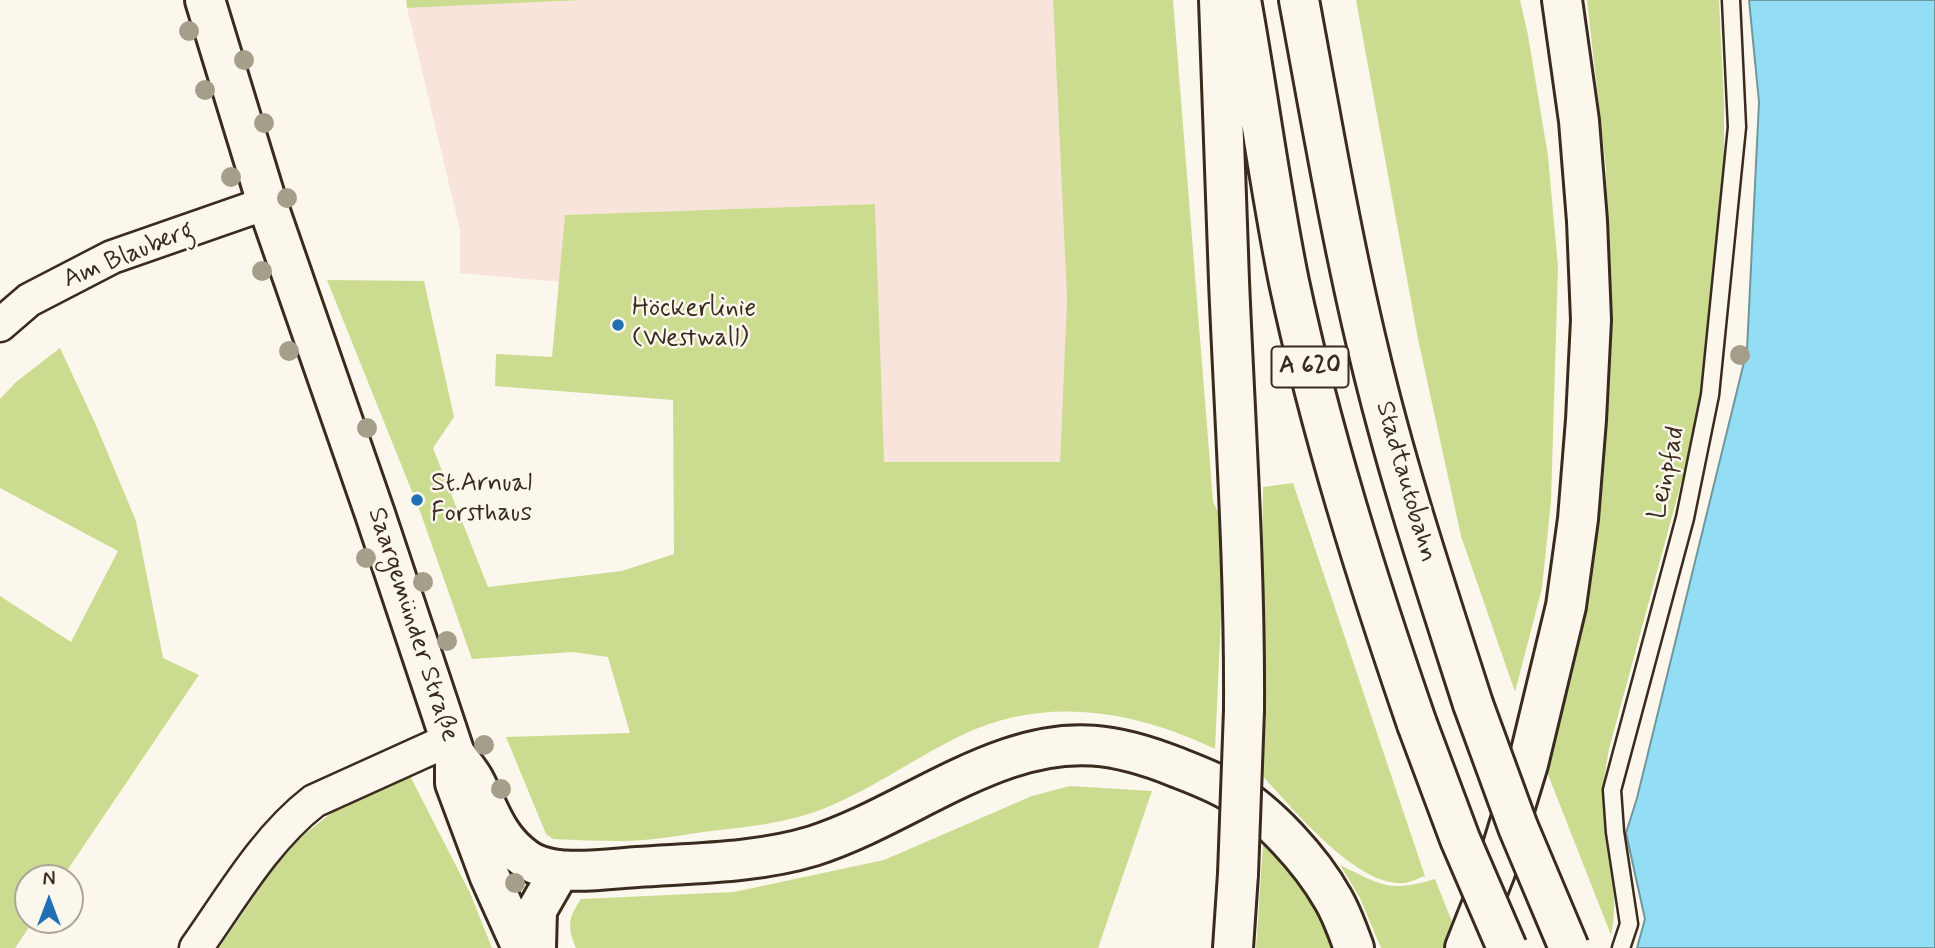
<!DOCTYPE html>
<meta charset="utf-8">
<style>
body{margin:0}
#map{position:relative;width:1935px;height:948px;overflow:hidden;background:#fbf7ec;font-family:Mynerve,sans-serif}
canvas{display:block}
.north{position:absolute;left:14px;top:864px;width:70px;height:70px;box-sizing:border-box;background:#fbf7ec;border:2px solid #aea59a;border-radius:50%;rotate:0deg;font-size:19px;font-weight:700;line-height:28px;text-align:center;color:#3b2a1e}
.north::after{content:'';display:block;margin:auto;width:24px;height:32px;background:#1f6fb2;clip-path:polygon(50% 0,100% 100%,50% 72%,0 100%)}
</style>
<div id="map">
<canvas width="1935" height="948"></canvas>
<div class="north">N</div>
</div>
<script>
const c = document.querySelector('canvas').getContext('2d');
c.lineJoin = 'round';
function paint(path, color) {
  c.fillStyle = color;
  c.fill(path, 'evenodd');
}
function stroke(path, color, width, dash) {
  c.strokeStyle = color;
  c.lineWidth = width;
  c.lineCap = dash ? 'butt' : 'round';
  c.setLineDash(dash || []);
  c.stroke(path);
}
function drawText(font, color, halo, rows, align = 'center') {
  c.font = font + ' Mynerve,sans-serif';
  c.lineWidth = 5;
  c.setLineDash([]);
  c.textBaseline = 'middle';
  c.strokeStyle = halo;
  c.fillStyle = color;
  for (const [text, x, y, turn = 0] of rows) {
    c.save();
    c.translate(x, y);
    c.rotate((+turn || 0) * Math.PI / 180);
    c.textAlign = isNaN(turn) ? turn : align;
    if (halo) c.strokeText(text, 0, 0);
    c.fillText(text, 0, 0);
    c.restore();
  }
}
const built = new Path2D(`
 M583 0H1053L1067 299 1060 462H883L875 204 566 215 561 282 460 273V230L407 8Z`);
const green = new Path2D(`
 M406 0H583L407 8Z
 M1053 0H1173L1213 501 1221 520V616L1215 749C1133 710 1044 695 960 736 913 759 868 792 820 810 785 823 748 827 711 831 681 835 651 841 621 841 599 841 576 840 553 839L546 834 506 737 630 733 608 657 573 652 472 659 421 514 327 280 424 281 454 417 433 448 488 587 622 571 674 554 673 400 495 386 496 354 552 357 565 215 875 204 884 462H1060L1067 299Z
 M1356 0H1520L1528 35 1548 156 1558 267 1551 501 1542 588 1515 692 1461 536 1418 339Z
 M1587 0H1719L1724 101V213L1713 320 1693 439 1609 749C1605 771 1602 792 1604 814 1607 855 1620 894 1611 935L1547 772 1578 615 1609 314 1606 168Z
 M60 348 96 425 136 521 163 658 199 675 62 878H28V920H34L15 948H0V596L71 642 118 551 0 488V399L16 382Z
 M1293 483 1425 876C1419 878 1411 882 1405 883 1356 888 1290 805 1259 772L1263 487Z
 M409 774 470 893 492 948H219L288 847 334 811Z
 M1070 786 1152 791 1098 948H576C567 926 568 918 581 899L734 892 884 860 1032 796Z
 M1264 829 1286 850 1342 948H1256Z
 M1340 865C1382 885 1388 893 1435 879L1454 927 1446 948H1381L1360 898Z`);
const water = new Path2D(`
 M1749 0H1935V948H1637L1645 919 1626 833 1637 798 1747 350 1759 102Z`);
const lane = new Path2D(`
 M1621 948 1629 924 1615 832 1612 790 1685 518 1710 395 1737 127 1731 0`);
const street = new Path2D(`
 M0 325 29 300 112 257 267 203
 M196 948C232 897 265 839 314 801L451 739`);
const secondary = new Path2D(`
 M205 0 267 203 375 514 455 754C461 762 469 771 474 780 490 810 496 838 526 859 552 878 606 869 637 867 695 863 757 863 813 846 881 824 941 781 1009 758 1071 737 1116 743 1176 767 1194 774 1213 781 1230 791 1268 813 1311 860 1333 899 1342 914 1348 932 1354 948
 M536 948 537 910 560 870`);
const primary = new Path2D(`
 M455 754V783L490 877 522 948`);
const highway = new Path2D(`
 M1219 0C1223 94 1225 187 1229 281 1235 424 1245 567 1244 710
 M1241 0C1258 94 1270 189 1289 282 1321 432 1367 579 1417 724
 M1299 0C1321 118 1341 237 1369 353 1397 472 1436 588 1473 704
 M1233 948 1238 874
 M1465 948 1495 872 1528 764 1566 606 1578 519 1586 420 1591 320 1587 221 1579 121 1562 0`);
const highwayBridge = new Path2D(`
 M1473 704 1518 827 1569 948
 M1417 724 1460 839 1507 948
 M1238 874 1244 710`);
const trees = [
 [189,31],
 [244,60],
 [205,90],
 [264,123],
 [231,177],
 [287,198],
 [262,271],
 [289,351],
 [1740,355],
 [367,428],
 [366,558],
 [423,582],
 [447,641],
 [484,745],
 [501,789],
 [515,883]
];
const markers = [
 [618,325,7,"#1f6fb2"],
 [417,500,7,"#1f6fb2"]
];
const shields = [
 [1310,367,77]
];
const shieldNames = [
 ["A 620",1310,367]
];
const streetNames = [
 ["Am Blauberg",129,256,-22],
 ["Leinpfad",1668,473,-78],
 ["Stadtautobahn",1405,482,74],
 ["Saargemünder Straße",412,625,72]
];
const poiNames = [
 ["Höckerlinie",632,310],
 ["(Westwall)",632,340],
 ["St.Arnual",431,485],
 ["Forsthaus",431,515]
];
paint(built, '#f9e4dc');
paint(green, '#cbdc90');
paint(water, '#93def4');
stroke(water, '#70969e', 2);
stroke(lane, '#3b2a1e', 21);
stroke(street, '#3b2a1e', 37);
stroke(secondary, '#3b2a1e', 44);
stroke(primary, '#3b2a1e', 44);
stroke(highway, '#3b2a1e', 44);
stroke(lane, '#fbf7ec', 16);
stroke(street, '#fbf7ec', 32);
stroke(secondary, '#fbf7ec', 38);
stroke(primary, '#fbf7ec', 38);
stroke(highway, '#fbf7ec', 38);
stroke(highwayBridge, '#3b2a1e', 44, []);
stroke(highwayBridge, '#fbf7ec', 38);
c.fillStyle = '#a59e8a';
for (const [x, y] of trees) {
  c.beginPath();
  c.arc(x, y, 10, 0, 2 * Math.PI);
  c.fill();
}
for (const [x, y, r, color] of markers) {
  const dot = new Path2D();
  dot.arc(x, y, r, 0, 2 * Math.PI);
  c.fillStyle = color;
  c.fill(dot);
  stroke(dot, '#fbf7ec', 2.5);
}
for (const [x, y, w] of shields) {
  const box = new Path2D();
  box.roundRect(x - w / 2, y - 20.5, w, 41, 5);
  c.fillStyle = '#fbf7ec';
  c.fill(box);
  stroke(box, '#3b2a1e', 2);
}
drawText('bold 24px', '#3b2a1e', null, shieldNames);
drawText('26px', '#3b2a1e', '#fbf7ec', streetNames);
drawText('26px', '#3b2a1e', '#fbf7ec', poiNames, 'left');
</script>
